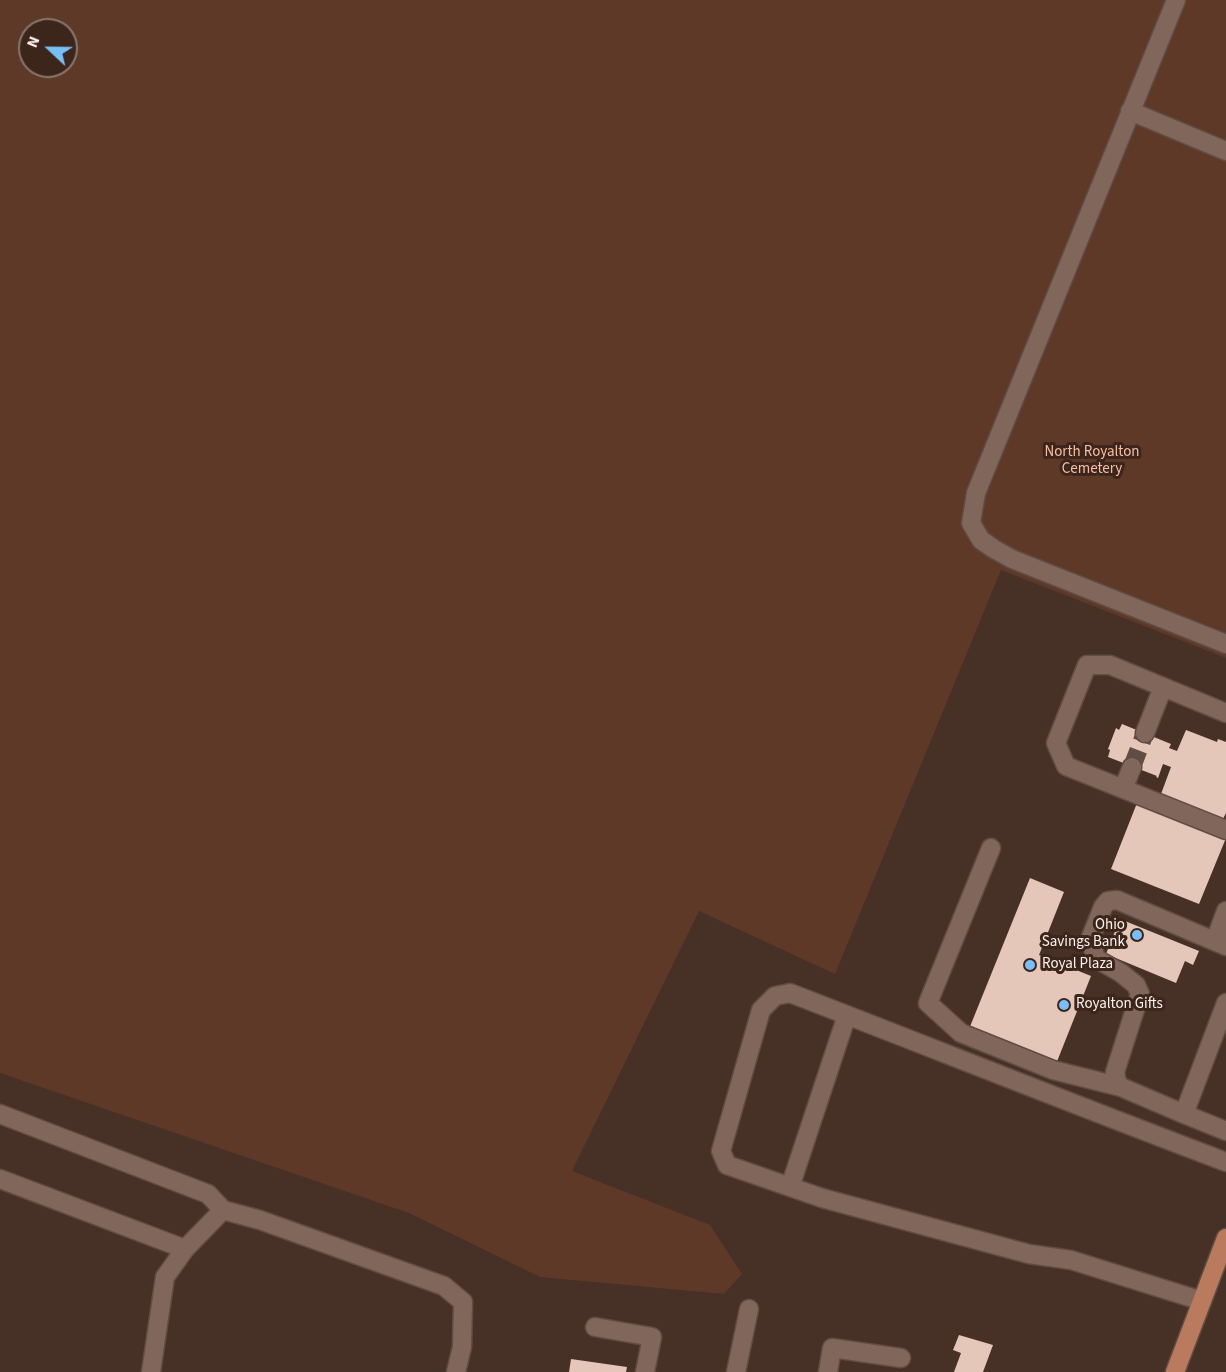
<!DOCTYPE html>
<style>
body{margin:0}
#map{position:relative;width:1226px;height:1372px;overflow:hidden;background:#473026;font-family:"Source Sans 3",sans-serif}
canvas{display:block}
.north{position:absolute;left:18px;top:18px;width:60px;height:60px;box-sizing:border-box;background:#3c261c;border:2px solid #89776f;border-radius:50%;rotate:292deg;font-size:16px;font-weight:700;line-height:24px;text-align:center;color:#fdf1ec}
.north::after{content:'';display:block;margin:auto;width:21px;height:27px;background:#78bff7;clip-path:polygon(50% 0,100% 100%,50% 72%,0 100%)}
</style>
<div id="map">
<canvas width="1226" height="1372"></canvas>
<div class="north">N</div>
</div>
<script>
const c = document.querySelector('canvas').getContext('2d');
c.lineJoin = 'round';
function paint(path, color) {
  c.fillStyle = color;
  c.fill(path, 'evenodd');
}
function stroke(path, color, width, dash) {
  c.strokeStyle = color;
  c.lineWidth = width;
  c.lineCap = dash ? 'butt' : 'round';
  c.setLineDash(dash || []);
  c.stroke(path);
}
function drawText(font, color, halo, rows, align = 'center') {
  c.font = font + ' "Source Sans 3",sans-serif';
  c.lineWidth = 6;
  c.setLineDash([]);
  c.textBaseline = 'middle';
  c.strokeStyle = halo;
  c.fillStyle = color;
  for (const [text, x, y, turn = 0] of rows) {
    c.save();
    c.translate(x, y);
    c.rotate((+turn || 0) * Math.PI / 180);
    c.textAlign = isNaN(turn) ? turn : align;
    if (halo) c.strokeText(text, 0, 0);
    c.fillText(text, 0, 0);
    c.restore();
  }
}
const green = new Path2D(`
 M0 0H1226V658L1001 570 835 974 699 911 572 1171 710 1225 742 1274 724 1294 540 1277 409 1213 0 1073ZM30 30H66V66H30Z`);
const building = new Path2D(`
 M1122 724 1171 744 1169 748 1177 751 1186 730 1217 742 1218 739 1226 742V813L1223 819 1161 794 1171 767 1163 764 1158 778 1156 777 1157 776 1108 757 1110 750 1108 749 1116 728 1119 730Z
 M1137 803 1226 838 1199 904 1111 869Z
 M1030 878 1064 892 1039 955 1091 976 1056 1064 969 1029Z
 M1120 919 1199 951 1193 965 1185 961 1176 983 1106 954Z
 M959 1335 993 1345 983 1372H954L961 1353 953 1350Z
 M571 1359 627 1367 626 1372H569Z`);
const minorTunnel = new Path2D(`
 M1132 767 1145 733`);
const minor = new Path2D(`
 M1176 0 976 493 971 523 981 540 994 549 1012 559 1226 644
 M1130 111 1226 151
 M1226 713 1110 665H1087L1056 743 1066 766 1226 830
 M1145 733 1163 687
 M1123 789 1132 767
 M991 848 928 1003 961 1033 1053 1070 1121 1087
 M1215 941 1226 911
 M1226 1003 1184 1114 1226 1131
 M0 1114 208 1194 223 1210
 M1184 1114 1121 1087 1117 1082 1115 1072 1140 994 1136 985 1121 973 1095 958 1091 937 1103 907 1108 901 1117 900 1226 946
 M0 1179 185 1249
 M790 1187 847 1015
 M1202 1301 1071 1260 1029 1254 822 1198 727 1165 721 1151 761 1010 775 996 790 993C935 1049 1080 1107 1226 1162
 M595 1327 652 1337 645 1372
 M151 1372 165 1277 185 1249 223 1210 260 1220 444 1286 463 1302 462 1347 456 1372
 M736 1372 749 1309
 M828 1372 832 1348 901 1358`);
const major = new Path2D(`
 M1175 1372 1226 1238`);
const markers = [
 [1137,935,6,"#78bff7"],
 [1030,965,6,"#78bff7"],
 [1064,1005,6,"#78bff7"]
];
const parkNames = [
 ["North Royalton",1092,453],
 ["Cemetery",1092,470]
];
const poiNames = [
 ["Ohio",1125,926,"right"],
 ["Savings Bank",1125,943,"right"],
 ["Royal Plaza",1042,965],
 ["Royalton Gifts",1076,1005]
];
paint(green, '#5e3928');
paint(building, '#e5c7ba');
stroke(minorTunnel, '#624d44', 18, [18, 9]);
stroke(minor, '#5f4c43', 21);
stroke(major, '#5f4c43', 21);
stroke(minor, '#81675b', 18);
stroke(major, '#b97a5d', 18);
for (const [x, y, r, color] of markers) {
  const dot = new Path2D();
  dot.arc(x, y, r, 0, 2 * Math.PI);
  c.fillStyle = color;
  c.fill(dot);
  stroke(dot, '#3c261c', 2);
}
drawText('15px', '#f8bda4', '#3c261c', parkNames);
drawText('15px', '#fdf1ec', '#3c261c', poiNames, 'left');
</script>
